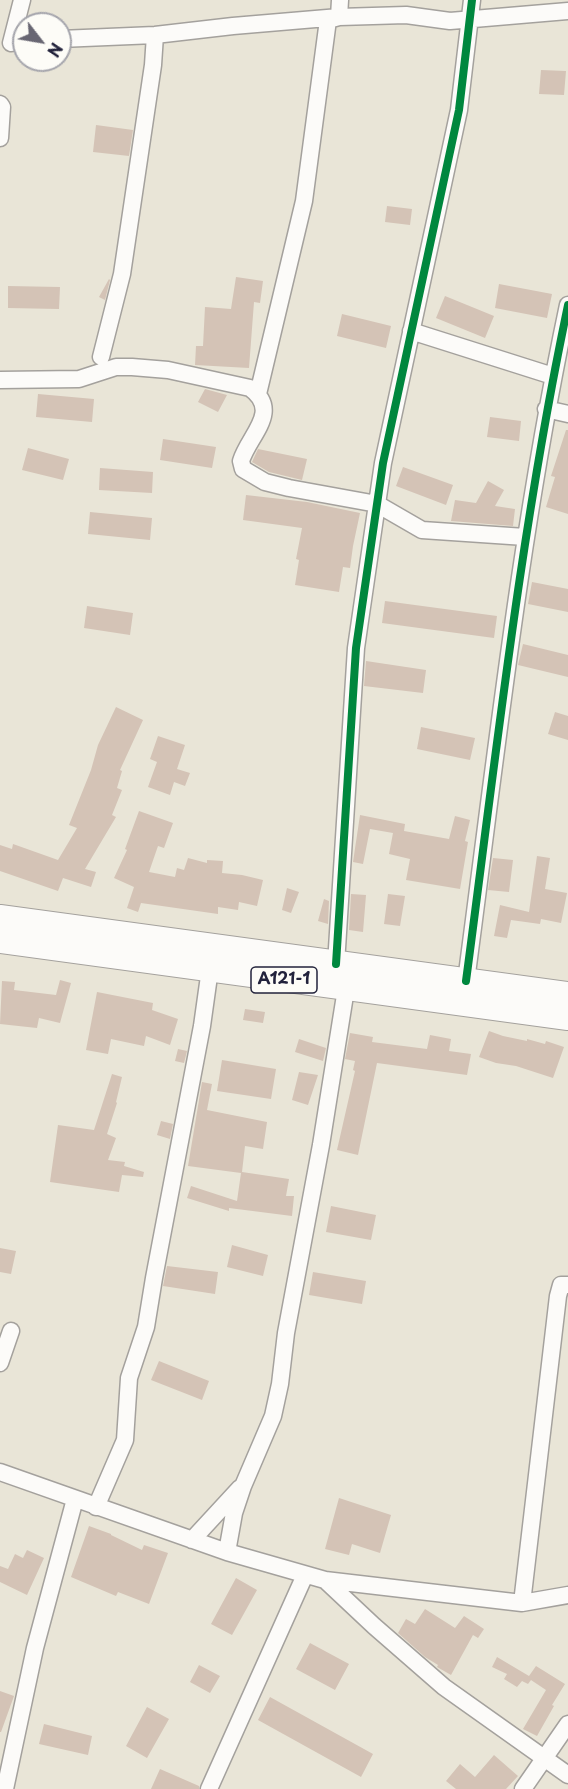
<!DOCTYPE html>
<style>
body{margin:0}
#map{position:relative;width:568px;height:1789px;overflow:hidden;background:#e9e5d7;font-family:"Playpen Sans",sans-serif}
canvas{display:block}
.north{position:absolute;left:12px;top:12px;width:60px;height:60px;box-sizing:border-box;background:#fdfcf7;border:2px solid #a5a5ac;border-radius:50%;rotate:121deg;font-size:16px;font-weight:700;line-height:24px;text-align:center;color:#22223b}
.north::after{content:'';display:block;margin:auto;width:21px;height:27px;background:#686672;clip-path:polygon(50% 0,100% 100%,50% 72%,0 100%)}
</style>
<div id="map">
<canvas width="568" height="1789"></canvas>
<div class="north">N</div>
</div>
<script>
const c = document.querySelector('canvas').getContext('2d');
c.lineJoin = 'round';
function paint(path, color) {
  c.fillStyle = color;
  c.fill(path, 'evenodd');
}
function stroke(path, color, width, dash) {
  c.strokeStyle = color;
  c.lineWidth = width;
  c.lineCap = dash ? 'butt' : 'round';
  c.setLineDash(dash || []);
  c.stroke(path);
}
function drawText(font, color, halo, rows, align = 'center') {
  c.font = font + ' "Playpen Sans",sans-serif';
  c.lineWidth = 6;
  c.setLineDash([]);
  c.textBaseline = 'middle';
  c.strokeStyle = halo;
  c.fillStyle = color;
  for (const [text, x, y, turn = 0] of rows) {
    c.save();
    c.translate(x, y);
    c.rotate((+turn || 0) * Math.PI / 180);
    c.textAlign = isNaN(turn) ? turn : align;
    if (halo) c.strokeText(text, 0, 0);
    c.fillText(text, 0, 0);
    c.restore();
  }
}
const building = new Path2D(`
 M541 70 566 71 564 95 539 94Z
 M96 125 133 130 129 156 93 152Z
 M387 206 412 209 410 225 385 222Z
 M236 277 263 281 260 303 254 302 249 368 195 365 196 346H203L205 307 231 309Z
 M109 279 110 280 105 300 99 297Z
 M499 284 552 294 547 318 495 308Z
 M8 286 60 287 59 309 8 308Z
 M445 296 494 316 485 338 436 318Z
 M342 314 391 326 386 348 337 336Z
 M205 389 227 395 218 412 198 402Z
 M38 394 94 399 92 422 36 417Z
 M490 417 521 421 519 441 487 437Z
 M566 430H568V514L546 507 555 477 551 476Z
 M163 439 216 447 212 468 160 460Z
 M28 448 69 459 63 480 22 470Z
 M258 449 307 459 302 480 269 472 252 462Z
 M403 467 453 485 446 505 396 486Z
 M100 468 153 472 152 493 99 490Z
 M488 481 504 490 495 506 515 509 513 526 451 521 455 500 476 503Z
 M246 495 307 502 360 513 353 546 350 568 343 567 339 592 295 585 299 560 296 559 302 528 243 520Z
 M90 512 152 518 150 540 88 534Z
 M532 582 568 589V612L528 604Z
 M385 601 497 616 494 638 382 623Z
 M87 606 133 613 130 635 84 628Z
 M523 644 568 655V677L518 665Z
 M366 661 426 670 423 693 364 686Z
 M116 707 143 720 120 770 122 771 117 788 122 790 112 815 116 817 85 869 96 872 91 887 63 878 58 891 0 871V845L12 849 13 844 58 860 77 828 69 825 91 770 98 745Z
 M555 712 568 716V740L548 734Z
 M421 727 475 738 470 760 417 749Z
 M158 736 185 745 177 769 190 773 185 786 174 782 170 795 148 787 157 762 150 759Z
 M139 811 173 823 164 848 158 846 149 872 175 877 177 868 184 870 188 858 207 863V860L223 861 222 873 242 875 263 880 257 906 239 902 238 910 218 907V914L141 903 138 912 127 908 134 887 114 878 127 850 125 849Z
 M360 815 405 824 404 831 449 839 455 816 470 820 465 841 468 842 460 889 406 880 410 859 389 854 393 833 370 829 363 864 353 862Z
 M537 856 550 858 545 889 567 893 561 923 541 919 540 924 511 920 507 938 494 936 500 905 529 912Z
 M493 858 513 860 509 892 488 890Z
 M287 888 299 892 291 913 282 910Z
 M351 894 366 895 363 932 349 930Z
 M388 894 405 896 400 926 384 924Z
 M324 899 329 901 328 924 318 921Z
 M60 980 71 983 60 1023 39 1018 37 1028 0 1024 2 981 15 982 14 990 56 995Z
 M97 992 153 1003 152 1010 178 1019 170 1045 146 1036 144 1046 111 1039 108 1054 86 1050Z
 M245 1009 265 1012 263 1023 243 1020Z
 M489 1031 503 1036 527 1041V1039L545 1044 546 1041 564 1047 553 1078 516 1066 496 1063 479 1057Z
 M350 1033 373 1037 372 1042 427 1049 430 1035 451 1039 449 1051 471 1054 467 1075 377 1063 358 1155 337 1150 355 1071 353 1070 355 1061 345 1059Z
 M299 1039 326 1048 323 1061 295 1052Z
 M178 1049 187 1051 184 1063 175 1061Z
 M222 1060 276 1069 271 1099 217 1091Z
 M299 1072 318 1075 308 1105 292 1100Z
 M112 1074 122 1077 116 1102 117 1103 107 1134 116 1138 108 1160 125 1162 124 1166 144 1172 143 1177 122 1175 119 1192 50 1182 58 1125 94 1130Z
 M202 1082 212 1084 207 1110 267 1122 263 1149 245 1146 242 1172 289 1179 286 1196H294L292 1216 229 1208V1211L187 1198 191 1186 237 1201 241 1173 188 1166Z
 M161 1121 173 1124 170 1139 157 1135Z
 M331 1206 376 1215 371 1240 326 1232Z
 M232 1245 268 1255 263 1276 227 1267Z
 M0 1248 16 1251 11 1274 0 1272Z
 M167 1266 218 1272 215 1294 163 1286Z
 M313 1272 366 1281 362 1304 309 1295Z
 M159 1361 209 1381 202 1400 151 1380Z
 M339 1498 391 1515 380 1553 352 1544 349 1555 325 1549Z
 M89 1526 111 1534V1535L142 1550 144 1545 168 1553 149 1604 118 1592 116 1596 71 1577Z
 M27 1550 44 1558 27 1595 0 1582V1566L8 1569 15 1554 23 1558Z
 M236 1578 257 1590 232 1635 211 1624Z
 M425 1609 455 1628 464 1616 484 1629 478 1638 473 1635 451 1675 437 1667 438 1665 425 1657 398 1633 406 1619 415 1624Z
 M310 1643 349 1664 335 1690 296 1669Z
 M497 1657 529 1676 536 1666 565 1684 552 1705 554 1706 537 1736 523 1729 546 1690 531 1680 528 1684 522 1681 517 1687 504 1679 507 1674 492 1667Z
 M199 1665 220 1676 210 1693 190 1682Z
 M0 1691 14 1696 1 1732H0Z
 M270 1697 373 1754 361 1777 258 1720Z
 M147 1707 169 1719 147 1758 126 1746Z
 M44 1724 92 1736 88 1755 39 1744Z
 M494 1755 518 1776 506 1789H456L446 1781 460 1764 475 1777Z
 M160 1769 199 1786V1789H151Z`);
const minor = new Path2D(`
 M60 39 155 35 233 26 339 17 406 15 450 21 568 11
 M11 43 22 0
 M0 104 2 107 0 138
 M411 331 553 376
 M101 357 122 274 153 65 155 35
 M0 380 79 379 116 367H132L168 370 250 388C282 411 249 435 241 461L243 469 265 482 289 488 377 504 422 530 525 537
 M258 394 304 201 328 20 339 17 340 0
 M546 409 568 414
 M336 964 356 648 383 463 459 110 472 0
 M466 981C496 755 521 528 568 305
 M0 1363 11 1331
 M0 1472 227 1552 325 1580 522 1603 568 1595
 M96 1507 125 1440 129 1378 146 1327 154 1278 202 1026 210 969
 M192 1540 240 1488
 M227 1552 234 1513 243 1486 273 1416 280 1384 286 1333 321 1145 346 989
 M325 1580 374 1626 444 1687 568 1775
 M522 1603 558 1296 561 1285H568
 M5 1789 35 1648 75 1499
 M209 1789 305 1575
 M523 1789 568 1724`);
const highway = new Path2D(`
 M0 917 568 994
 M0 941 568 1018`);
const cycleway = new Path2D(`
 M336 964 356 648 383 463 459 110 472 0
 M466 981C496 755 521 528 568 305`);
const shields = [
 [284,980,66]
];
const shieldNames = [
 ["A121-1",284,980]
];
paint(building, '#d4c3b6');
stroke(minor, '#a4a19d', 19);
stroke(highway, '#a4a19d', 26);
stroke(minor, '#fcfbf9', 16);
stroke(highway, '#fcfbf9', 24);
stroke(cycleway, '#00873e', 8);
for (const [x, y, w] of shields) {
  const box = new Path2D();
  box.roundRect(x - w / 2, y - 13, w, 26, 4.5);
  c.fillStyle = '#fdfcf7';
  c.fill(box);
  stroke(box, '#22223b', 1.5);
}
drawText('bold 16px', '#22223b', null, shieldNames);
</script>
